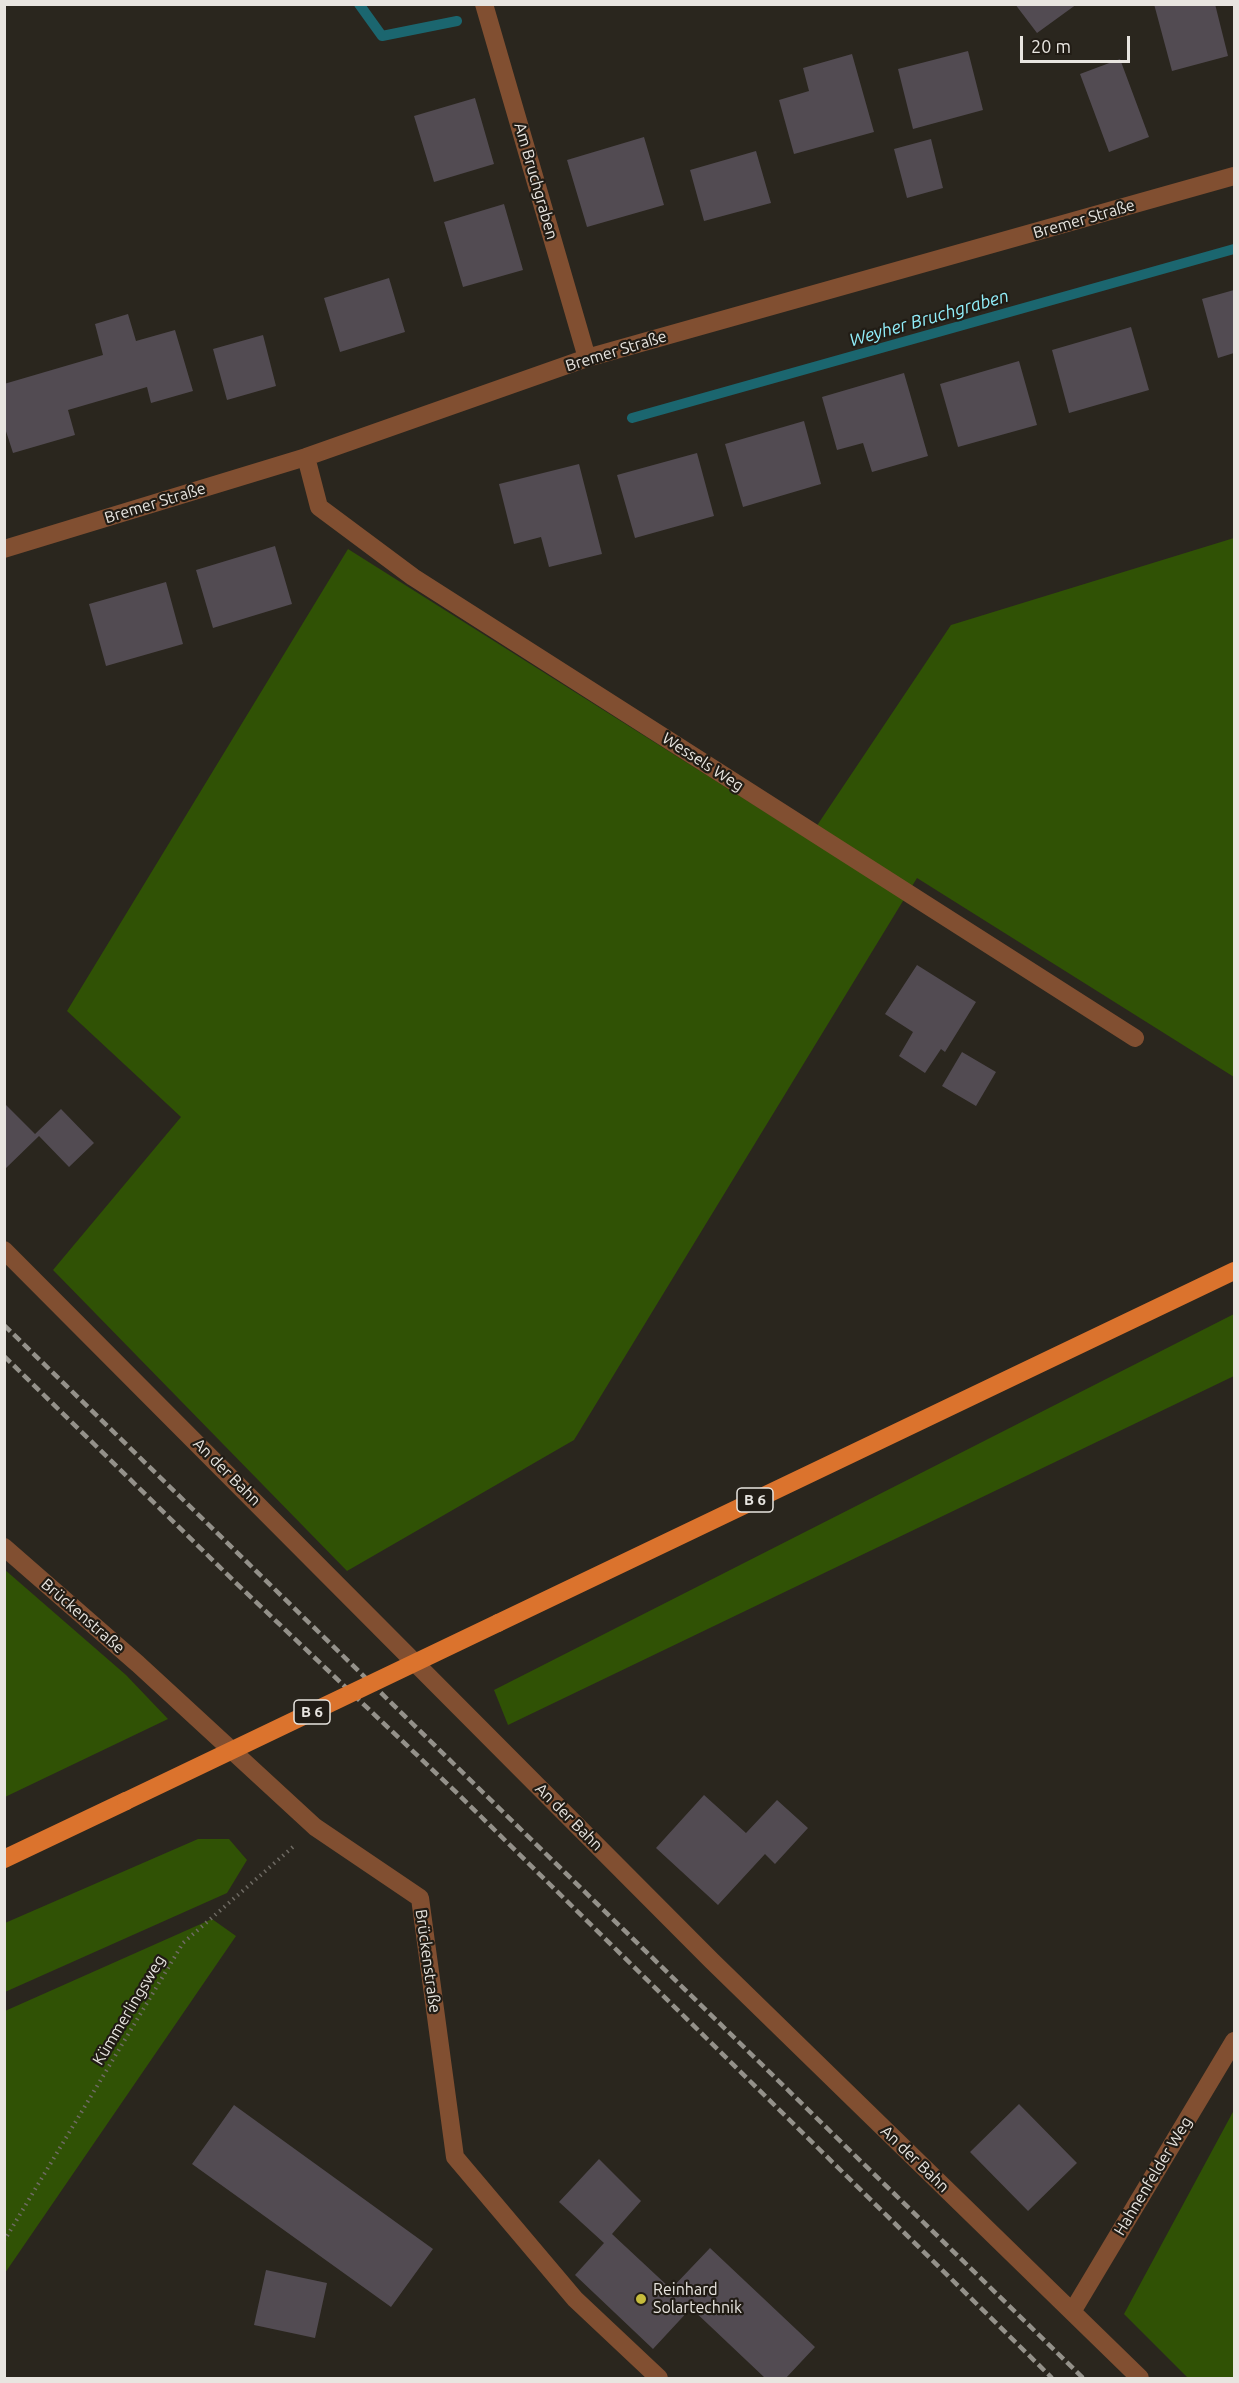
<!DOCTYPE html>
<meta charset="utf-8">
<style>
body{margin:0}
#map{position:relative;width:1239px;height:2383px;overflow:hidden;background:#2a261e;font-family:Ubuntu,sans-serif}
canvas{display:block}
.frame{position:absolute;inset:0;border:6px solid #e8e5e0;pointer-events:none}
.scale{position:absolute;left:1020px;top:36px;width:110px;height:27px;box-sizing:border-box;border:3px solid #e8e5e0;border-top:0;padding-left:8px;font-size:18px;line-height:21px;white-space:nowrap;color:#e8e5e0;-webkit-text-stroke:4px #211c15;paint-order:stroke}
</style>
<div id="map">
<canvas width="1239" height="2383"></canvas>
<div class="frame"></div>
<div class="scale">20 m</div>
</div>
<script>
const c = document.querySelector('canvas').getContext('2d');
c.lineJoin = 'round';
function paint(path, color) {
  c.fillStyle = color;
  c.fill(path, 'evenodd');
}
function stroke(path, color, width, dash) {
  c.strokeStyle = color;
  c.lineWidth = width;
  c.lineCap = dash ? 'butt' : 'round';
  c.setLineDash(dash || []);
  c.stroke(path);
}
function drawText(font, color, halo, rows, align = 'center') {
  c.font = font + ' Ubuntu,sans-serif';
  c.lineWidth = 4.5;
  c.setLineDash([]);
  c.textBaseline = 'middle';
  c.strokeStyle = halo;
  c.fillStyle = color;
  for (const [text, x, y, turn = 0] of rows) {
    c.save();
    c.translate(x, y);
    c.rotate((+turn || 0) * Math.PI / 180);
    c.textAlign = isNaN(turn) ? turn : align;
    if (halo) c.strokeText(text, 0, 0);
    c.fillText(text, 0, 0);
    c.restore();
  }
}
const green = new Path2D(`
 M1234 538V1077L917 878 574 1440 347 1571 53 1270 181 1117 67 1011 348 549 808 839 951 625Z
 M1234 1314V1376L508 1725 494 1690Z
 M4 1569 126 1675 168 1719 5 1797Z
 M198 1839H229L247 1860 227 1893 5 1992V1923Z
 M212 1919 236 1936 5 2273V2011Z
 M1234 2110V2378H1188L1124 2314Z`);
const stream = new Path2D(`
 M359 4 382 36 457 21
 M632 418 1234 249`);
const building = new Path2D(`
 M1015 4H1077L1037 33Z
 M1154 4H1215L1228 56 1172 71Z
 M968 51 983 110 913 129 898 69Z
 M852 54 874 132 794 154 779 100 809 91 803 68Z
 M1120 59 1149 137 1109 152 1080 74Z
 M475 98 494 164 434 182 414 116Z
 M644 137 664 205 587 227 567 160Z
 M931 139 943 188 907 198 894 149Z
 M756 151 771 203 704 221 690 170Z
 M504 204 523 270 463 287 444 222Z
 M389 278 405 332 340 352 324 298Z
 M1234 290V353L1218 358 1202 299Z
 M128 314 136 341 175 330 193 391 151 403 147 387 68 410 75 435 13 453 4 425V384L103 355 95 324Z
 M1131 327 1149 390 1069 413 1052 350Z
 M263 335 276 386 227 400 213 349Z
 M1019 361 1037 425 958 447 940 384Z
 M904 373 928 456 872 472 863 443 837 450 822 397Z
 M804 421 821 484 743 507 725 444Z
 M697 453 714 516 635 538 617 475Z
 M579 464 602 554 549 567 541 537 514 544 499 484Z
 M275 546 292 604 213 628 196 570Z
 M166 582 183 644 106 666 89 604Z
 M917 965 976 1002 945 1052 941 1049 925 1073 899 1056 913 1032 885 1014Z
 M962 1052 996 1072 976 1106 942 1086Z
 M4 1103 35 1134 61 1109 94 1143 69 1167 39 1136 4 1170Z
 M704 1795 746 1833 777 1800 808 1828 775 1864 765 1854 718 1905 656 1848Z
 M1019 2104 1077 2163 1028 2211 970 2152Z
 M234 2105 433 2249 391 2307 192 2164Z
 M599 2159 641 2201 612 2234 671 2289 710 2248 815 2347 786 2378H765L691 2308 653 2349 575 2275 604 2243 559 2202Z
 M266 2270 327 2283 315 2338 254 2325Z`);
const path = new Path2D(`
 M4 2241 183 1943 294 1846`);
const street = new Path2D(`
 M484 4 587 358
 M306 457 319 507 413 577 1135 1038
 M4 549 306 457 587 358 1234 176
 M4 1250 712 1961 1140 2378
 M4 1547 138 1664 315 1827 420 1898 455 2157 575 2299 659 2378
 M1072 2312 1234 2041`);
const primary = new Path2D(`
 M498 1623 1234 1271
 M4 1859 126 1801`);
const rail = new Path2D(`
 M4 1325 1083 2378
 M4 1356 235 1582 459 1795 1052 2378`);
const primaryBridge = new Path2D(`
 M126 1801 498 1623`);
const markers = [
 [641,2299,6,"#c6bc3c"]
];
const shields = [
 [755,1500,36],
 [312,1712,36]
];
const shieldNames = [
 ["B 6",755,1500],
 ["B 6",312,1712]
];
const streetNames = [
 ["Am Bruchgraben",536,181,74],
 ["Bremer Straße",1084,219,-16],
 ["Bremer Straße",616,351,-17],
 ["Bremer Straße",155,503,-17],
 ["Wessels Weg",703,762,33],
 ["An der Bahn",227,1472,45],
 ["Brückenstraße",83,1616,41],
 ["An der Bahn",569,1817,45],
 ["Brückenstraße",428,1961,82],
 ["Kümmerlingsweg",129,2010,-59],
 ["An der Bahn",915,2159,44],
 ["Hahnenfelder Weg",1153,2176,-59]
];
const poiNames = [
 ["Reinhard",653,2290],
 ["Solartechnik",653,2308]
];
const waterNames = [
 ["Weyher Bruchgraben",929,318,-16]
];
paint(green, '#305205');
stroke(stream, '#1b666f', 10);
paint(building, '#524b52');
stroke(path, '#6f6b64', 4, [1.5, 4.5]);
stroke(street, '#814f31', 18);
stroke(primary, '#db732d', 18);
stroke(rail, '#94918a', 4.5, [9, 4.5]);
stroke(primaryBridge, '#db732d', 18);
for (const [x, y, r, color] of markers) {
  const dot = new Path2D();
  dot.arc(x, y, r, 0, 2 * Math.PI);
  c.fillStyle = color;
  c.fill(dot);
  stroke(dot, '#211c15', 2);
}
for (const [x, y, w] of shields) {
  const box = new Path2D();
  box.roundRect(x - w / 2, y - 12, w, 24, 4.5);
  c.fillStyle = '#211c15';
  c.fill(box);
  stroke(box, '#e8e5e0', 1.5);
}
drawText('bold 15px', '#e8e5e0', null, shieldNames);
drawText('16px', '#e8e5e0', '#211c15', streetNames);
drawText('16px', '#e8e5e0', '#211c15', poiNames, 'left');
drawText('italic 18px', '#91eefa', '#211c15', waterNames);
</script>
